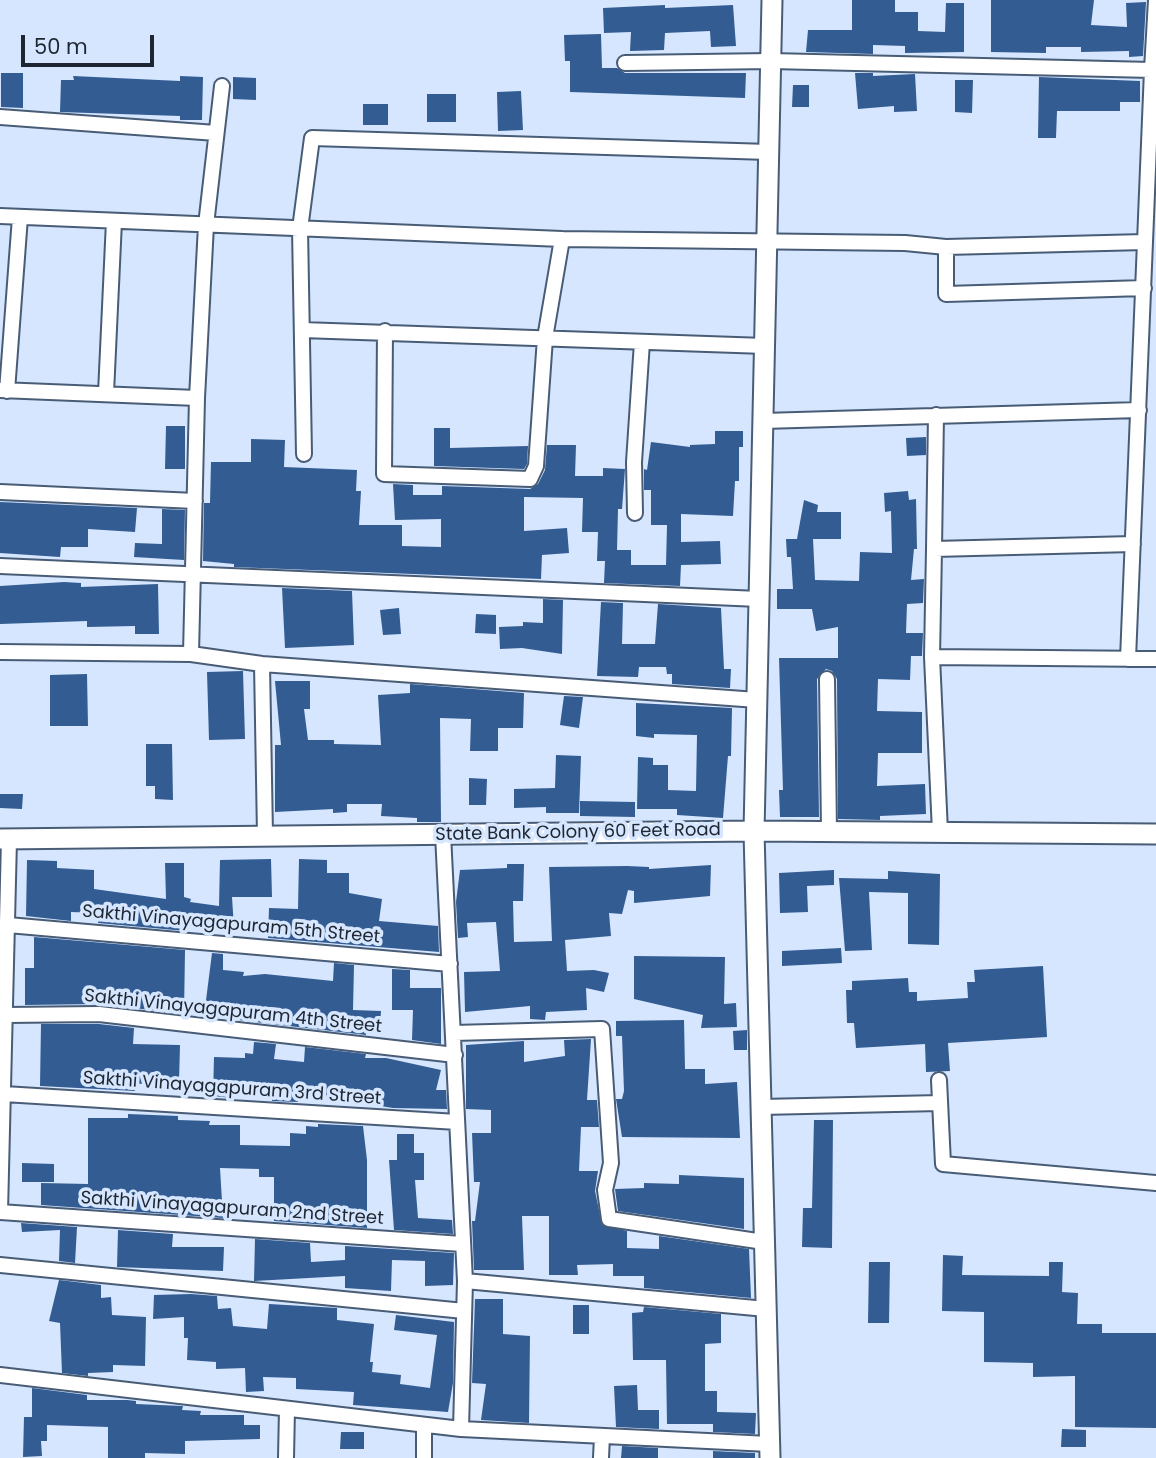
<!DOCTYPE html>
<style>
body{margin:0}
#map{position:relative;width:1156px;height:1458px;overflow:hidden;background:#d5e6fe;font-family:Poppins,sans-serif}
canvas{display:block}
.scale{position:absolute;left:21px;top:35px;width:133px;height:32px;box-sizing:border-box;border:4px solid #1e2631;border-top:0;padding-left:9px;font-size:21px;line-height:24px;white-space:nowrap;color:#1e2631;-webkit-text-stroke:5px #d5e6fe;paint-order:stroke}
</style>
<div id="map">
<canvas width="1156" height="1458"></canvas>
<div class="scale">50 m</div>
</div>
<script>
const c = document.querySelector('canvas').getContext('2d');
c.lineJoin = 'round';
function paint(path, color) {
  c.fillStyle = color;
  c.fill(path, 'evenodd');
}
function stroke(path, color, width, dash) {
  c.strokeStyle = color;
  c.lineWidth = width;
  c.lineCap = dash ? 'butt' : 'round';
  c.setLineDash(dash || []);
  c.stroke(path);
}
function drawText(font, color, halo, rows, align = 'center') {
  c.font = font + ' Poppins,sans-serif';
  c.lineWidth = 7;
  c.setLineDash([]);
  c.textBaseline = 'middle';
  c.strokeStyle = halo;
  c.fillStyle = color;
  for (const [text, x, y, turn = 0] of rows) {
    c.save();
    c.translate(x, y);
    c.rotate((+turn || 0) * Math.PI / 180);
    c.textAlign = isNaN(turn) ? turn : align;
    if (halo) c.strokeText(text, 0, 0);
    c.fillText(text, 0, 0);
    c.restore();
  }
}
const building = new Path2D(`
 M852 0H895V12H918V31L945 32 946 3H964V52L905 53V46L873 45V54L806 52 808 30H852Z
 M991 0H1094L1091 25 1127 27 1126 3 1146 2 1143 56 1129 57V51L1081 52V47H1046V53L991 52Z
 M665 5V8L733 5 736 46 711 47 710 31 665 33 664 50 630 51 631 32 604 33 603 8Z
 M601 34 602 68H617L625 73H746L745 98 570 92V61H565L564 35Z
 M1 73H23V108L1 107Z
 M855 73H873V76L915 74 917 111 894 112V106L858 109Z
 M73 76 180 81V76L203 77 202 120H180V116L60 112 61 80H74Z
 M233 77 256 78V100L233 99Z
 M1039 77 1140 81V102H1120V111H1057L1056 138H1038Z
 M955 80H973L972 113 955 112Z
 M793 85H809V107H792Z
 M521 91 523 130 498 131 497 92Z
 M427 94H456V122H427Z
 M363 104H388V125H363Z
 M166 426H185V469H165Z
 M434 428H450V448L528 446 527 464 524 469 434 466Z
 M715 431H743V447H739V481H735L733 516 681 514V542L720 541 721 564 681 565 680 586 604 583 605 561H597L598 532H582L583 498 524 497V531L567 528 569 553 542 555 541 579 234 567V564L203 561 204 503H210L211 462H251V439L285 440 284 467 357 470 356 491H361L359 525H402V546L441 547V519L395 520 393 484 413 485V495H442V486L530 489 538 484 545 470 547 445H576L575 476H603V468L625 469 622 509H618L617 550H631V565H666L667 525H651V490H644V469L647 470 651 442 690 447V445L715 444Z
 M926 437V455L907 456 906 438Z
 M908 491 909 500 916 499 917 549H914L911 580 924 579 923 603 907 604 906 633H923L922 656H911L910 680 878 679 877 711 922 712V753H878L877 786 925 784 926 814 880 816V820L838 819 837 679 832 671 826 669 817 679 819 817H780L779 790H783L779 658H838V627L816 631 812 609H777V589H793L791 557H787L786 539H797L804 500 818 505 817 512H841V539H813L815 580 859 581 860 552 892 553 891 511 885 512 884 493Z
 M0 502 137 508 135 532 88 529V547H61L60 557 0 553Z
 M162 509 185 510 184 560 134 557 135 543 162 544Z
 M64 582 81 583V587L158 584 159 634H135V626L87 627V621L0 624V586Z
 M282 588 352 591 354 645 285 648Z
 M543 599 563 600 562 654 522 648 500 649 499 627 523 626V622L543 623Z
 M601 602 623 603 622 644H655L658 604 721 608 724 669H731L730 688 672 684V674H667L666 667H639L638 677 597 676Z
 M399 608 401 634 383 635 380 610Z
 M476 614 496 615V634L475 633Z
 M243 671 245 739 209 740 207 672Z
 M87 674 88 726H50V675Z
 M275 681H310V709H304L308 740H334V744L381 745 378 695 410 693V684L524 693 523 728H498V751H470L471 719 440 718 441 822H417V818L381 816 382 804H347V812L333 813V809L275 812V745H281Z
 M564 696 583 697 579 728 560 725Z
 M636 703 732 708 731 756H728L723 818 677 815V809H637L638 757 653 758V765H668V790L696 791 697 735 654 734V738L636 736Z
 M146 744H172L173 800 155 799V786H146Z
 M556 755 581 756 579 813H546V807L514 808V789L555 788Z
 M469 778 487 779 486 805H469Z
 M0 794H23L22 809 0 808Z
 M580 801 635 802V817L580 816Z
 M271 859 272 897H232L234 928 212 930V927L186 923V931L98 923 99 913 71 912V921L26 916 27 860 57 861V868L94 870V889L166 899 165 863H184V897L191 899 190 902 219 906 220 860Z
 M299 859 327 860V873H349V893L382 899 379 921 438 926 439 952 268 938 269 908 298 909Z
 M507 864H524L523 901H513L514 942 552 941 549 867 627 866 649 867V869L711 865 710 896 634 903V891L628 890 622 914 609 913 611 936 565 940 567 971 594 970 609 973 604 992 586 988 587 1010 546 1012 545 1020 530 1019V1006L465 1012 464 972 500 971 496 922 467 923 468 937 458 938 456 902 460 870 507 868Z
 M834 870V885L807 886 808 912 780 913 779 873Z
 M888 871 940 874 939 945 908 944V893L869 892 872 950 845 951 839 878 888 879Z
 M34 937 185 950 184 1014 100 1004 25 1005V968H34Z
 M841 948 842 963 782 966V951Z
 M212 953 223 954V970L244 972 243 976 265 974 333 981 334 963 354 965 353 1010 381 1011 380 1025H366V1035L204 1016Z
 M634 956 725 957 724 1004 736 1003 737 1027 701 1028 703 1015 634 999Z
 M1043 966 1047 1037 948 1043 950 1071 926 1072 925 1044 856 1048 854 1023H847L846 990H852V981L908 978 909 992H917V1001L968 998 967 982H975L974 970Z
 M392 969 410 970V988H441V1044L412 1040 413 1010H392Z
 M684 1020 685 1069H705V1084L737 1082 740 1138 622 1137 616 1099H622L624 1091 622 1036H616V1021Z
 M41 1024H99L134 1028 133 1044 180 1045 179 1082 135 1084V1091L40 1086Z
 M747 1030V1050H734L733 1031Z
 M591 1039 587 1100H597L599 1127H581L579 1171H598L595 1191 602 1225 627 1231V1248L659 1249V1236L749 1249 751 1298 644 1288V1276H613V1264L577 1265 578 1275H549V1216H522L524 1270H474L472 1221H475L480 1182H474L472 1133H491V1110L466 1109V1045L524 1041V1062L565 1056 564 1040Z
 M254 1042 276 1044 274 1059 304 1062 305 1047 366 1054 365 1058H386L441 1070 436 1090H446L447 1109 393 1108 299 1093 298 1102 272 1101V1089L234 1090 232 1098 213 1096 214 1057 245 1058V1053L253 1054Z
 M128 1114 178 1116V1120L210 1121 209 1125H240V1145L290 1146V1133L306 1134V1126L318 1127V1124L363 1126 367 1160V1228L274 1221V1177H259V1169L220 1168 223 1218 41 1205V1183L88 1184V1118H128Z
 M814 1120H833L832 1248 802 1247 803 1208H812Z
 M397 1134H414V1153H424V1180H415L418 1218 452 1220 453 1234 394 1230 389 1160H397Z
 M22 1163 54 1164V1182H22Z
 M679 1175 744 1178V1229L618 1211 615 1189 644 1188V1183L679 1184Z
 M21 1223 77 1227 75 1263 59 1261 60 1230 22 1232Z
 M118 1230 173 1234 172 1247H224L223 1271 117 1267Z
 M255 1239 310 1243 311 1262 345 1260V1246L454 1253 453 1285 425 1286V1261L392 1260 391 1291 345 1288V1276L254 1281Z
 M943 1255 963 1256 962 1275 1049 1276V1262H1063L1062 1292 1078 1293 1077 1324H1102V1333H1156V1428L1075 1427V1376L1033 1377V1363L984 1362V1312L942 1311Z
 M869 1262H890L889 1323H868Z
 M59 1280 101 1285V1298L111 1297 112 1315 146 1317 145 1366 113 1365V1372L88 1373V1376L62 1373 60 1323 49 1321Z
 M191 1294 217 1296 218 1309 231 1308 233 1326 267 1329 269 1304 337 1308V1320L374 1324 370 1362H373L372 1372 401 1375 400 1384 430 1388 437 1335 394 1330 396 1315 454 1322 453 1383 448 1412 353 1405 354 1392 296 1389V1378L263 1377 264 1391 246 1392 245 1368 216 1369V1362L187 1360 188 1338H184V1317L153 1319 154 1295Z
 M475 1299H503V1334L530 1336 529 1423 481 1420 486 1384 472 1383Z
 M573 1305H589V1334H573Z
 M644 1307 721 1314V1343L705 1344V1391H717V1412L756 1413 755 1434 713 1432V1424H667L666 1360H633L632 1313 643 1312Z
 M637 1385 638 1410H659V1429L616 1427 614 1386Z
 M32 1388 87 1395V1400H127L136 1401V1404L183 1406 182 1410 201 1411 200 1415H244V1425H260V1439L185 1441V1454L145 1453V1458H108V1427L47 1425V1441H41L42 1456 23 1457 24 1417H32Z
 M1062 1429 1086 1430V1447H1061Z
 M341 1432H364V1449H340Z
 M622 1446 658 1448V1458H621Z
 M713 1451 755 1453V1458H713Z`);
const minor = new Path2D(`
 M1156 0 1152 70H1156
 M625 63 771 61 1152 70 1128 659
 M0 117 216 133
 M0 216 562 239 905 243 946 247
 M1144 288 946 294V247L1145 242
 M302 330 765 346
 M385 331 384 474 530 479 536 466 545 338 562 239
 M0 390 197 398 191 654
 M7 391 20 217
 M106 393 114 221
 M197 398 206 225 222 86
 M936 415 934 549 1133 544
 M763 421 1139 410
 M304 454 300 229 312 138 769 152
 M0 492 195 501
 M635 513 634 462 642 342
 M934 549 932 657 1156 659
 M0 566 759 599
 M0 652 191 654 262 664 757 700
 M932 657 940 832
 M262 664 265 835
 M827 679 829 831
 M443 834 465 1281 766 1309
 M8 925 450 964
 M7 1015 99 1014 455 1055
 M454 1033 602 1029 611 1163 605 1190 609 1219 764 1242
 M939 1080 943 1164 1156 1183
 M4 1094 457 1122
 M761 1107 940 1103
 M0 1212 462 1244
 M0 1212 9 839
 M0 1265 464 1311
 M0 1375 461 1429 769 1444
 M461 1429 465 1281
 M286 1458 287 1409
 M424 1458V1425
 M601 1458 602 1436`);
const tertiary = new Path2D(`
 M0 839 754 831 1156 834
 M770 1458 754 831 772 0`);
const streetNames = [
 ["State Bank Colony 60 Feet Road",578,833,-1],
 ["Sakthi Vinayagapuram 5th Street",231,925,5],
 ["Sakthi Vinayagapuram 4th Street",233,1012,6],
 ["Sakthi Vinayagapuram 3rd Street",232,1089,4],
 ["Sakthi Vinayagapuram 2nd Street",232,1209,4]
];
paint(building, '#335c93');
stroke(minor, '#495c76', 18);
stroke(tertiary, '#495c76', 23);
stroke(minor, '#fff', 14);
stroke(tertiary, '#fff', 19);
drawText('18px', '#1e2631', '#d5e6fe', streetNames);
</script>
